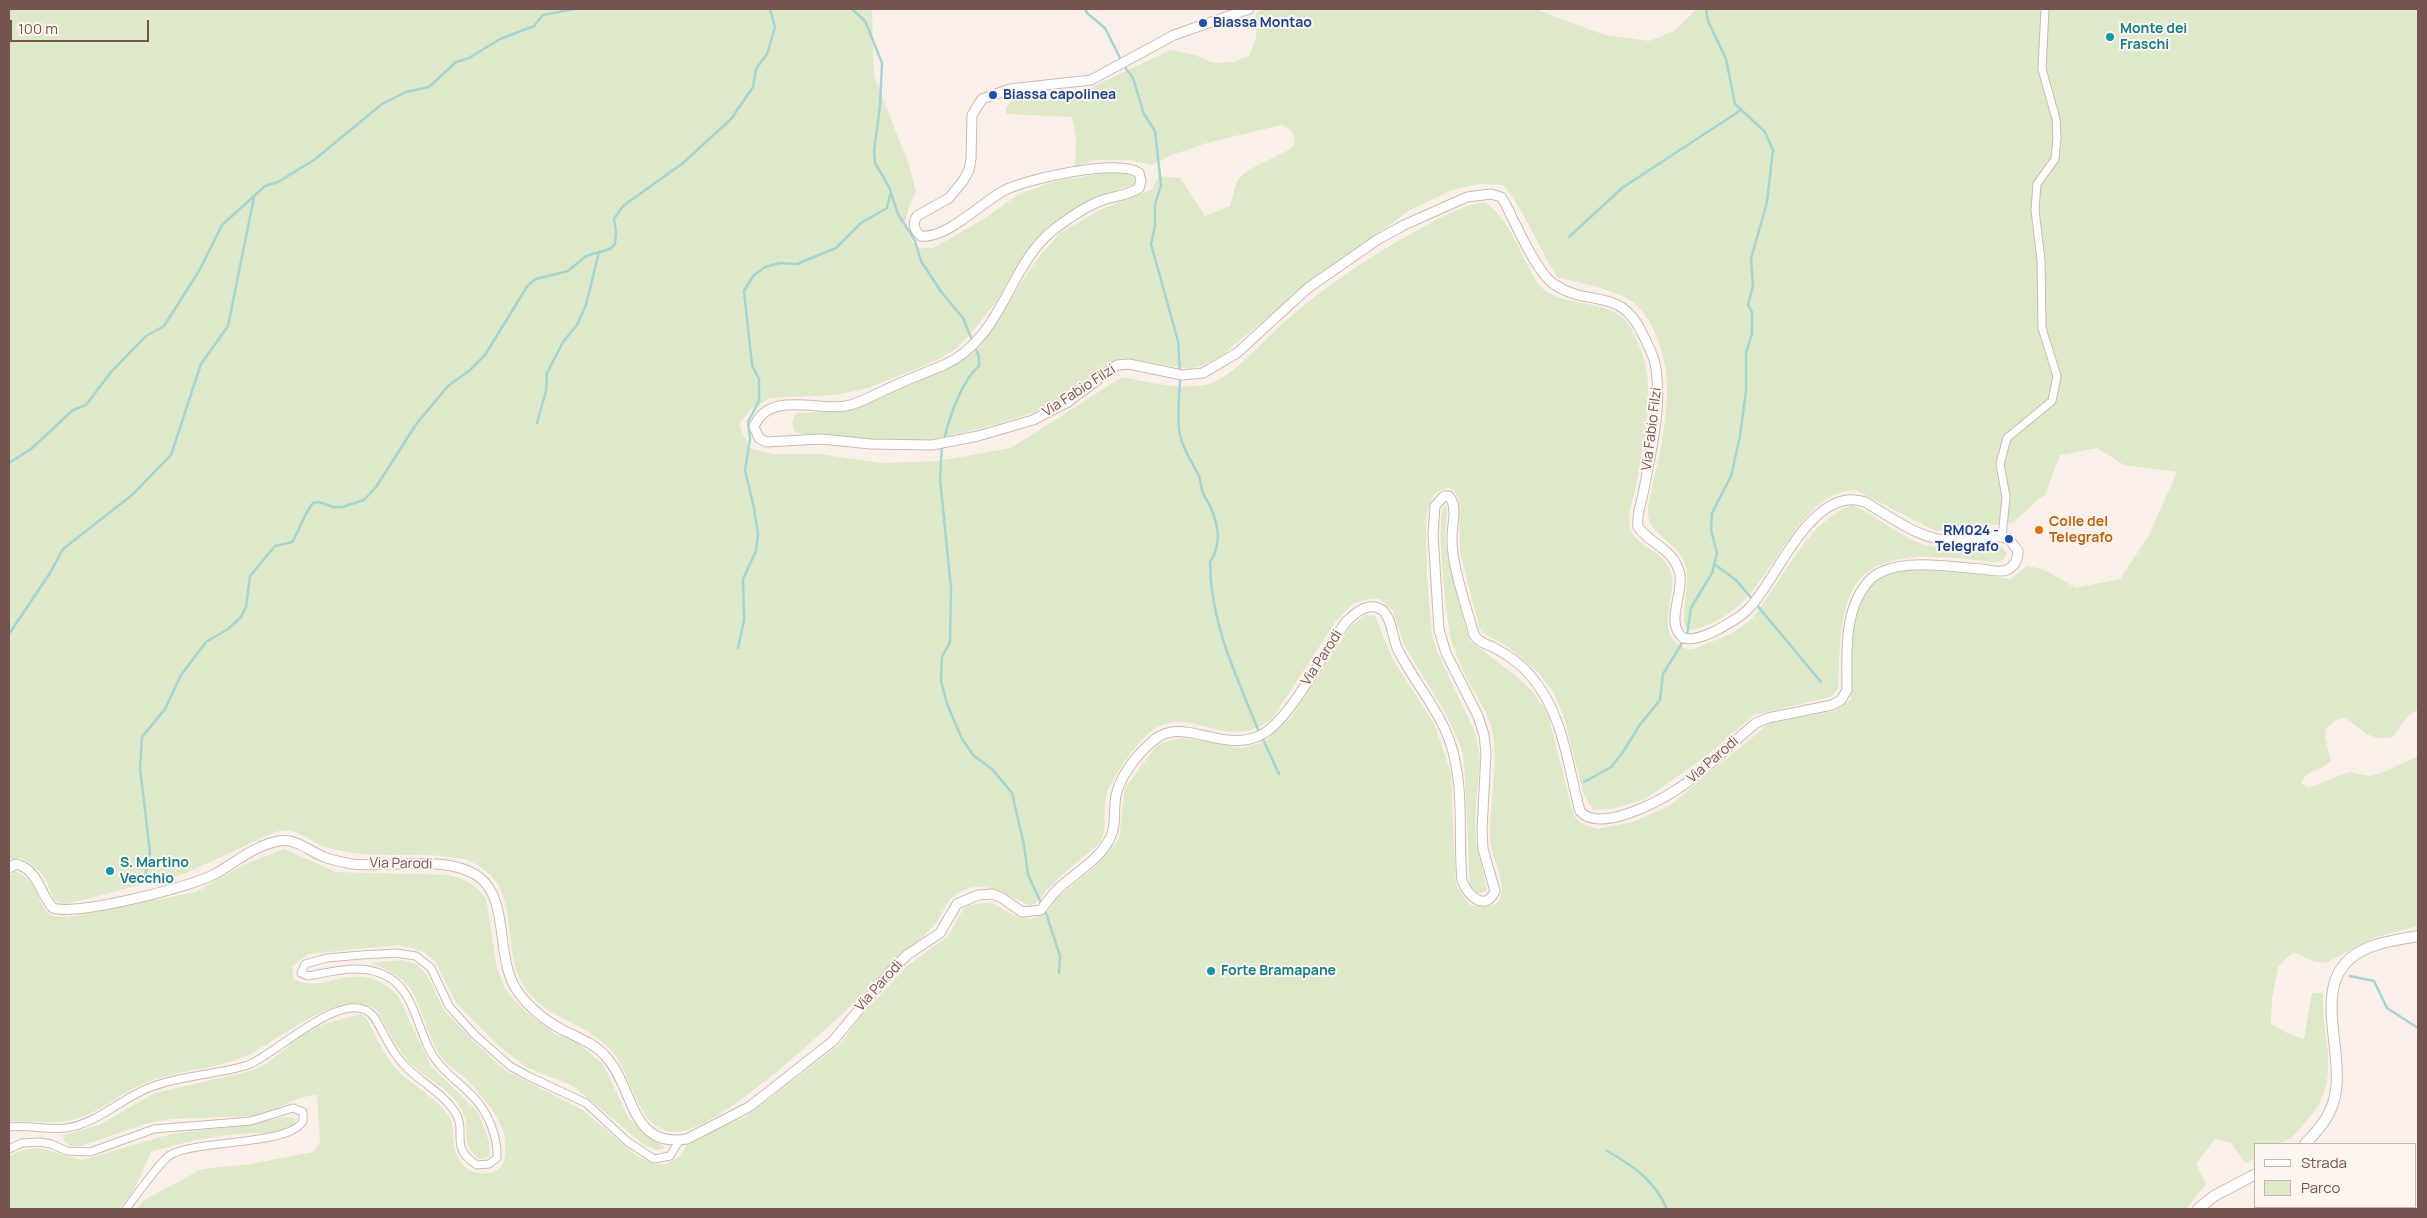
<!DOCTYPE html>
<style>
body{margin:0}
#map{position:relative;width:2427px;height:1218px;overflow:hidden;background:#fbf0e9;font-family:Manrope,sans-serif}
canvas{display:block}
.frame{position:absolute;inset:0;border:10px solid #75534e;pointer-events:none}
.legend{position:absolute;left:2254px;top:1143px;width:162px;height:65px;box-sizing:border-box;background:#fef5f0;border:1px solid #c7b4af;margin:0;padding:6px 9px;list-style:none;font-size:15px;color:#75534e}
.legend li{display:flex;align-items:center;gap:10px;height:25px}
.legend b{width:25px;border:1px solid #c7b4af}
.scale{position:absolute;left:10px;top:20px;width:139px;height:22px;box-sizing:border-box;border:2px solid #75534e;border-top:0;padding-left:6px;font-size:15px;line-height:18px;white-space:nowrap;color:#75534e;-webkit-text-stroke:4px #fef5f0;paint-order:stroke}
</style>
<div id="map">
<canvas width="2427" height="1218"></canvas>
<div class="frame"></div>
<ul class="legend">
<li><b style="height:6px;background:#fff"></b>Strada</li>
<li><b style="height:14px;background:#dde9c8"></b>Parco</li>
</ul>
<div class="scale">100 m</div>
</div>
<script>
const c = document.querySelector('canvas').getContext('2d');
c.lineJoin = 'round';
function paint(path, color) {
  c.fillStyle = color;
  c.fill(path, 'evenodd');
}
function stroke(path, color, width, dash) {
  c.strokeStyle = color;
  c.lineWidth = width;
  c.lineCap = dash ? 'butt' : 'round';
  c.setLineDash(dash || []);
  c.stroke(path);
}
function drawText(font, color, halo, rows, align = 'center') {
  c.font = font + ' Manrope,sans-serif';
  c.lineWidth = 4;
  c.setLineDash([]);
  c.textBaseline = 'middle';
  c.strokeStyle = halo;
  c.fillStyle = color;
  for (const [text, x, y, turn = 0] of rows) {
    c.save();
    c.translate(x, y);
    c.rotate((+turn || 0) * Math.PI / 180);
    c.textAlign = isNaN(turn) ? turn : align;
    if (halo) c.strokeText(text, 0, 0);
    c.fillText(text, 0, 0);
    c.restore();
  }
}
const green = new Path2D(`
 M9 9H872L874 76 909 165 916 192 909 206 904 226 912 242 919 248H933L984 219 1019 194 1052 182 1104 173H1126L1134 177 1135 183 1132 185 1095 197 1046 228 1018 264 996 302 977 326 957 348 938 360 868 388 835 395 770 398 751 409 739 425 750 448 773 454H819L880 463 938 461 1011 448 1122 377C1148 382 1179 390 1205 385 1232 379 1261 342 1282 324 1324 287 1369 256 1418 230 1441 217 1459 207 1484 202 1507 216 1518 247 1530 270 1534 276 1537 285 1543 289 1566 307 1600 299 1623 318 1630 323 1635 337 1639 345 1657 383 1645 441 1637 481 1634 495 1627 512 1630 527 1634 548 1667 550 1672 576 1676 598 1655 631 1681 646 1684 648 1688 650 1692 649 1698 648 1705 644 1710 642 1724 638 1737 631 1748 622 1756 616 1762 605 1767 597 1792 563 1811 522 1851 505 1879 515 1901 540 1930 546 1954 551 1976 543 2000 545L2007 553 2003 560 1996 562C1953 559 1875 543 1852 591 1838 620 1840 658 1838 689L1831 697 1754 715 1705 757 1645 799 1612 809 1593 810 1584 795 1563 714 1553 692 1538 672 1508 647 1482 632 1479 628 1460 551 1459 500 1454 490 1448 488 1438 491 1433 496 1426 515 1427 580 1432 635 1438 653 1476 735 1480 757 1475 820 1476 841 1487 890 1482 893H1477L1470 884 1464 759 1460 744 1443 709 1404 645 1393 611 1379 599H1369L1354 603 1336 621 1272 719C1225 754 1193 704 1154 729 1141 737 1111 779 1107 793 1102 809 1108 826 1101 841 1098 846 1091 850 1087 854 1075 864 1063 873 1053 884 1046 890 1042 898 1035 904L1029 905C1006 896 988 879 962 891 945 898 943 917 931 929 890 968 724 1137 673 1132 634 1128 633 1070 608 1047 576 1016 529 1016 515 966 507 937 513 891 486 871 480 867 471 860 464 859 425 851 382 859 342 851 336 850 328 848 322 846 312 842 301 832 290 831 286 830 280 831 275 832L184 874 66 904C50 903 52 891 45 879 40 869 30 864 21 858L9 860Z
 M1264 9H1535L1605 35 1649 41 1674 31 1697 9H2418V709L2407 717 2393 737C2367 742 2365 729 2344 718L2338 719 2326 728 2325 737 2331 761C2320 772 2308 768 2301 783L2308 788 2349 772 2369 776 2384 772 2418 756V926L2374 938 2326 963 2312 961 2293 952 2278 967 2272 999 2271 1024 2291 1035 2304 1039 2312 993H2323C2321 1030 2338 1067 2320 1102 2317 1109 2311 1115 2307 1120 2288 1144 2285 1144 2256 1144V1158L2245 1163 2231 1143 2215 1139 2196 1164 2206 1184 2186 1209H1885L1882 1207 1880 1209H136L144 1200 202 1169 251 1164 313 1152 320 1142 317 1095C295 1096 278 1110 256 1116L171 1119 145 1124 81 1146H71L64 1141 63 1135 99 1125 155 1093 250 1071 266 1064 303 1035 324 1024 360 1014 366 1018C377 1037 386 1061 402 1075 418 1089 436 1098 448 1115 458 1129 448 1148 463 1165 473 1176 499 1178 504 1160 506 1155 505 1139 504 1134 499 1115 478 1091 465 1078 458 1071 448 1066 442 1058 426 1037 423 1005 408 986 397 974 385 968 370 963L402 960 417 964 427 975 444 1010 470 1038 506 1071 583 1110 637 1156 655 1164H666L680 1156 689 1142 747 1116 841 1043 862 1015 907 966 948 936 965 906 991 902 1013 915 1031 919 1048 912 1058 897 1095 867 1119 839 1125 788 1155 748 1163 742 1182 738 1243 748 1265 741 1291 718 1350 627 1365 615 1375 616 1392 658 1435 725 1444 752 1451 774 1456 886 1470 905C1480 906 1495 910 1500 898 1507 882 1493 862 1491 846 1487 807 1500 768 1492 729 1487 709 1473 693 1465 675 1460 665 1456 653 1452 643 1447 625 1434 516 1445 505L1447 508 1445 538 1448 559 1469 640 1517 677 1531 690 1547 711 1574 816 1581 823 1597 829 1633 822 1669 806 1770 723 1835 711 1851 699C1851 677 1848 646 1853 626 1857 609 1864 591 1878 579 1899 561 1982 576 2011 579L2027 566 2043 569 2076 588 2120 579 2149 535 2177 472 2124 465 2097 448 2060 455 2045 495 2036 501 2013 523 1936 531 1855 490C1793 492 1772 598 1714 622 1705 626 1698 630 1688 630 1678 620 1691 584 1686 567 1680 543 1648 534 1648 514 1648 496 1658 466 1661 447 1665 424 1669 395 1666 372 1663 347 1650 310 1626 298 1605 287 1579 283 1557 277 1538 246 1526 213 1503 185L1478 184 1452 190 1410 210 1301 289 1220 357 1201 366 1190 369 1124 358 1113 361C1089 377 1064 400 1037 411 1008 422 946 439 915 440 878 441 839 437 802 434L794 431 792 422 796 413 846 411 961 362 979 348 1037 259 1060 233 1102 209 1151 190 1159 176 1180 178 1205 216 1230 206C1233 198 1234 187 1238 180 1245 167 1282 157 1295 145 1295 133 1293 130 1282 125L1210 142 1169 156 1152 165 1128 160H1095L1075 167 1076 139 1072 117 1006 114V107L1013 100H1064L1171 50 1195 55 1212 63 1234 62 1250 55 1256 37V13Z
 M284 849 336 872 447 875C464 878 476 885 486 898L497 968 505 989 526 1012 555 1034 576 1042 603 1064 629 1119 665 1148 656 1150 644 1145 573 1086 526 1067 500 1047 456 1003 435 961 424 952 400 945 308 954 292 967 294 979C325 997 358 953 398 996L431 1066 478 1112 489 1142 490 1157 479 1159C458 1142 472 1130 462 1110 451 1089 424 1078 408 1061 395 1046 386 1026 376 1009 338 987 279 1041 246 1056 217 1069 180 1070 150 1081 126 1089 105 1109 80 1118 57 1126 33 1120 9 1121V877L15 871C42 882 36 909 53 916 58 917 65 917 69 917L196 892 241 866Z
 M284 1117 295 1118 296 1125C282 1136 256 1132 239 1134 209 1137 179 1143 151 1152L135 1188 119 1209H9V1156L23 1150 40 1148 82 1160 171 1134 250 1124Z`);
const stream = new Path2D(`
 M852 9 865 21 882 63 880 106 874 151 875 163 889 187 898 214 915 241 921 261 942 293 963 318 979 357V366C962 380 949 418 944 440
 M1085 9 1087 13 1105 28 1124 66 1133 78 1144 114 1155 131 1161 185 1155 205V226L1151 244 1178 341 1180 372
 M1569 237 1622 188 1741 110
 M1180 377C1180 396 1176 416 1180 435 1183 450 1192 462 1199 476 1201 482 1201 490 1204 495 1216 515 1225 540 1210 562 1210 623 1237 677 1259 732
 M537 423 546 391 547 373 563 342 577 325 586 305 599 252
 M942 445 940 479 951 588 950 642 942 657 941 681 947 704 962 739 974 756 992 769 1012 793 1024 845 1028 875 1042 905
 M9 463 31 449 73 410 86 405 111 372 146 336 164 326 199 271 222 225 265 186 278 182 314 160 382 104 406 92 429 87 456 62 469 58 500 39 534 26 543 15 574 9
 M1714 564 1736 580 1753 600
 M1756 604 1821 682
 M9 634 50 573 63 549 132 495 171 455 201 364 228 326 254 197
 M1687 635 1691 608 1712 573 1717 553 1711 530 1712 513 1731 476 1740 436 1746 391V353L1752 334V312L1748 305 1753 286 1751 259 1767 202 1773 150 1765 132 1735 104 1726 59 1708 21 1706 9
 M738 648 744 620 743 579 756 551 758 534 754 508 745 470 750 439 748 422 759 401V379L752 365 744 291 753 276 765 267 780 263 797 264 836 248 861 223 887 208 890 195
 M1262 737 1279 774
 M1584 782 1611 767 1623 752 1639 726 1660 700 1663 674 1684 640
 M145 876 150 852 140 768 142 737 165 709 181 675 206 642 228 629 241 617 246 607 250 576 275 546 292 542C300 530 302 517 313 503L319 502 333 507H342L364 500 376 487 417 423 448 386 469 371 485 355 528 285 536 279 568 271 586 256 610 249 615 244 616 232 614 219 623 206 683 163 731 119 753 87 756 69 767 54 775 27 770 9
 M1045 910 1060 956 1059 973
 M2350 976 2374 981 2387 1008 2418 1028
 M1607 1151C1634 1166 1654 1180 1667 1209`);
const minor = new Path2D(`
 M2002 537 2006 497 2000 464 2007 438 2052 401 2057 376 2042 328 2041 260 2035 210 2037 184 2055 159 2057 138 2056 119 2042 69 2045 9
 M9 1127C28 1125 47 1130 66 1128 99 1123 121 1098 151 1087 182 1075 216 1075 248 1065 274 1056 348 982 374 1017 384 1033 391 1052 404 1065 420 1082 442 1092 455 1112 468 1132 448 1147 477 1165L489 1164 497 1158C498 1142 492 1124 484 1111 473 1092 452 1080 439 1064 418 1040 418 996 390 978 365 962 335 971 308 976L301 973 305 964 327 958 361 955 396 953 416 956 431 968 449 1006 474 1034 510 1066 528 1076 586 1103 628 1142 654 1159 670 1156 679 1141
 M9 1149 22 1143 40 1142 51 1144 67 1151 90 1152 154 1129 251 1121 293 1108 303 1112V1121C289 1146 200 1139 170 1155 161 1161 134 1198 126 1209`);
const tertiary = new Path2D(`
 M9 868 16 864C39 870 39 893 53 908 76 916 191 887 215 874 236 862 255 845 279 841 296 838 309 851 324 857 332 860 342 862 351 864 387 868 448 854 479 877 509 899 496 956 515 987 524 1003 543 1019 559 1028 576 1037 595 1043 607 1058 634 1088 630 1149 687 1139L749 1107 833 1041 892 970 907 955 940 933 957 904 978 895 992 894 1002 898 1022 912 1041 910C1046 903 1052 895 1058 889 1075 873 1102 858 1111 836 1116 825 1114 814 1115 803 1116 780 1137 754 1154 740 1184 714 1227 758 1266 732 1293 714 1325 650 1346 622 1355 613 1368 601 1382 610 1391 616 1393 638 1397 648 1415 685 1445 715 1454 756 1464 799 1458 837 1462 881 1468 895 1485 913 1495 891L1483 849 1482 830 1486 753 1484 735 1478 716 1446 653 1439 630 1433 534 1435 506 1444 496H1449C1458 507 1452 524 1452 537 1451 565 1467 608 1474 635 1480 643 1486 644 1493 647 1506 654 1521 664 1530 675 1564 714 1567 764 1580 811 1599 834 1660 801 1679 788 1707 770 1730 744 1756 723L1768 718 1832 705 1841 700 1847 690C1847 655 1843 612 1867 583 1889 555 1949 567 1981 569 1989 570 2000 573 2007 570 2015 566 2018 559 2018 551L2009 539C1991 533 1975 541 1956 541 1921 541 1894 519 1865 502 1814 484 1779 574 1752 605 1743 616 1728 624 1715 631 1705 636 1693 641 1683 638 1665 623 1683 595 1680 575 1675 549 1651 545 1638 527 1636 514 1642 502 1644 489 1651 451 1662 408 1656 369 1655 358 1649 347 1644 337 1621 284 1589 309 1554 284 1537 273 1515 223 1505 203L1501 197 1491 194 1467 197 1404 225 1377 240 1308 288 1237 353 1203 373 1182 375 1129 364 1117 365 1068 402 1033 420 978 436 932 445 871 444 821 439 766 442 759 438 754 427C769 390 817 411 846 406 859 404 873 395 885 390 904 381 924 373 944 365 1002 339 1008 267 1052 231 1066 220 1086 206 1103 200 1115 196 1129 195 1139 188L1141 181 1139 173C1118 158 1026 179 1003 191 980 204 946 239 921 236 914 230 912 224 917 216L949 198 963 181 969 170 971 159 972 115 982 99 1010 89 1091 80 1174 35 1249 9`);
const secondary = new Path2D(`
 M2305 1144C2317 1131 2329 1119 2334 1100 2348 1049 2302 973 2370 947 2385 941 2403 939 2418 936
 M2198 1209 2214 1196 2256 1174`);
const markers = [
 [1203,23,5,"#1a4fb4"],
 [2110,37,5,"#0f9aa8"],
 [993,95,5,"#1a4fb4"],
 [2039,530,5,"#e8710a"],
 [2009,539,5,"#1a4fb4"],
 [110,871,5,"#0f9aa8"],
 [1211,971,5,"#0f9aa8"]
];
const transitNames = [
 ["Biassa Montao",1213,23],
 ["Biassa capolinea",1003,95],
 ["RM024 -",1999,531,"right"],
 ["Telegrafo",1999,547,"right"]
];
const cultureNames = [
 ["Monte dei",2120,29],
 ["Fraschi",2120,45],
 ["S. Martino",120,863],
 ["Vecchio",120,879],
 ["Forte Bramapane",1221,971]
];
const streetNames = [
 ["Via Fabio Filzi",1079,391,-33],
 ["Via Fabio Filzi",1652,429,-83],
 ["Via Parodi",1322,658,-57],
 ["Via Parodi",1713,760,-41],
 ["Via Parodi",401,864,1],
 ["Via Parodi",879,986,-48]
];
const foodNames = [
 ["Colle del",2049,522],
 ["Telegrafo",2049,538]
];
paint(green, '#dde9c8');
stroke(stream, '#a5d5d1', 2.5);
stroke(minor, '#cfb8b2', 9);
stroke(tertiary, '#cfb8b2', 11);
stroke(secondary, '#d2b7b0', 12);
stroke(minor, '#fff', 7);
stroke(tertiary, '#fff', 9);
stroke(secondary, '#fff', 10);
for (const [x, y, r, color] of markers) {
  const dot = new Path2D();
  dot.arc(x, y, r, 0, 2 * Math.PI);
  c.fillStyle = color;
  c.fill(dot);
  stroke(dot, '#fef5f0', 2);
}
drawText('bold 14px', '#164399', '#fef5f0', transitNames, 'left');
drawText('bold 14px', '#0d838f', '#fef5f0', cultureNames, 'left');
drawText('14px', '#75534e', '#fef5f0', streetNames);
drawText('bold 14px', '#c56008', '#fef5f0', foodNames, 'left');
</script>
